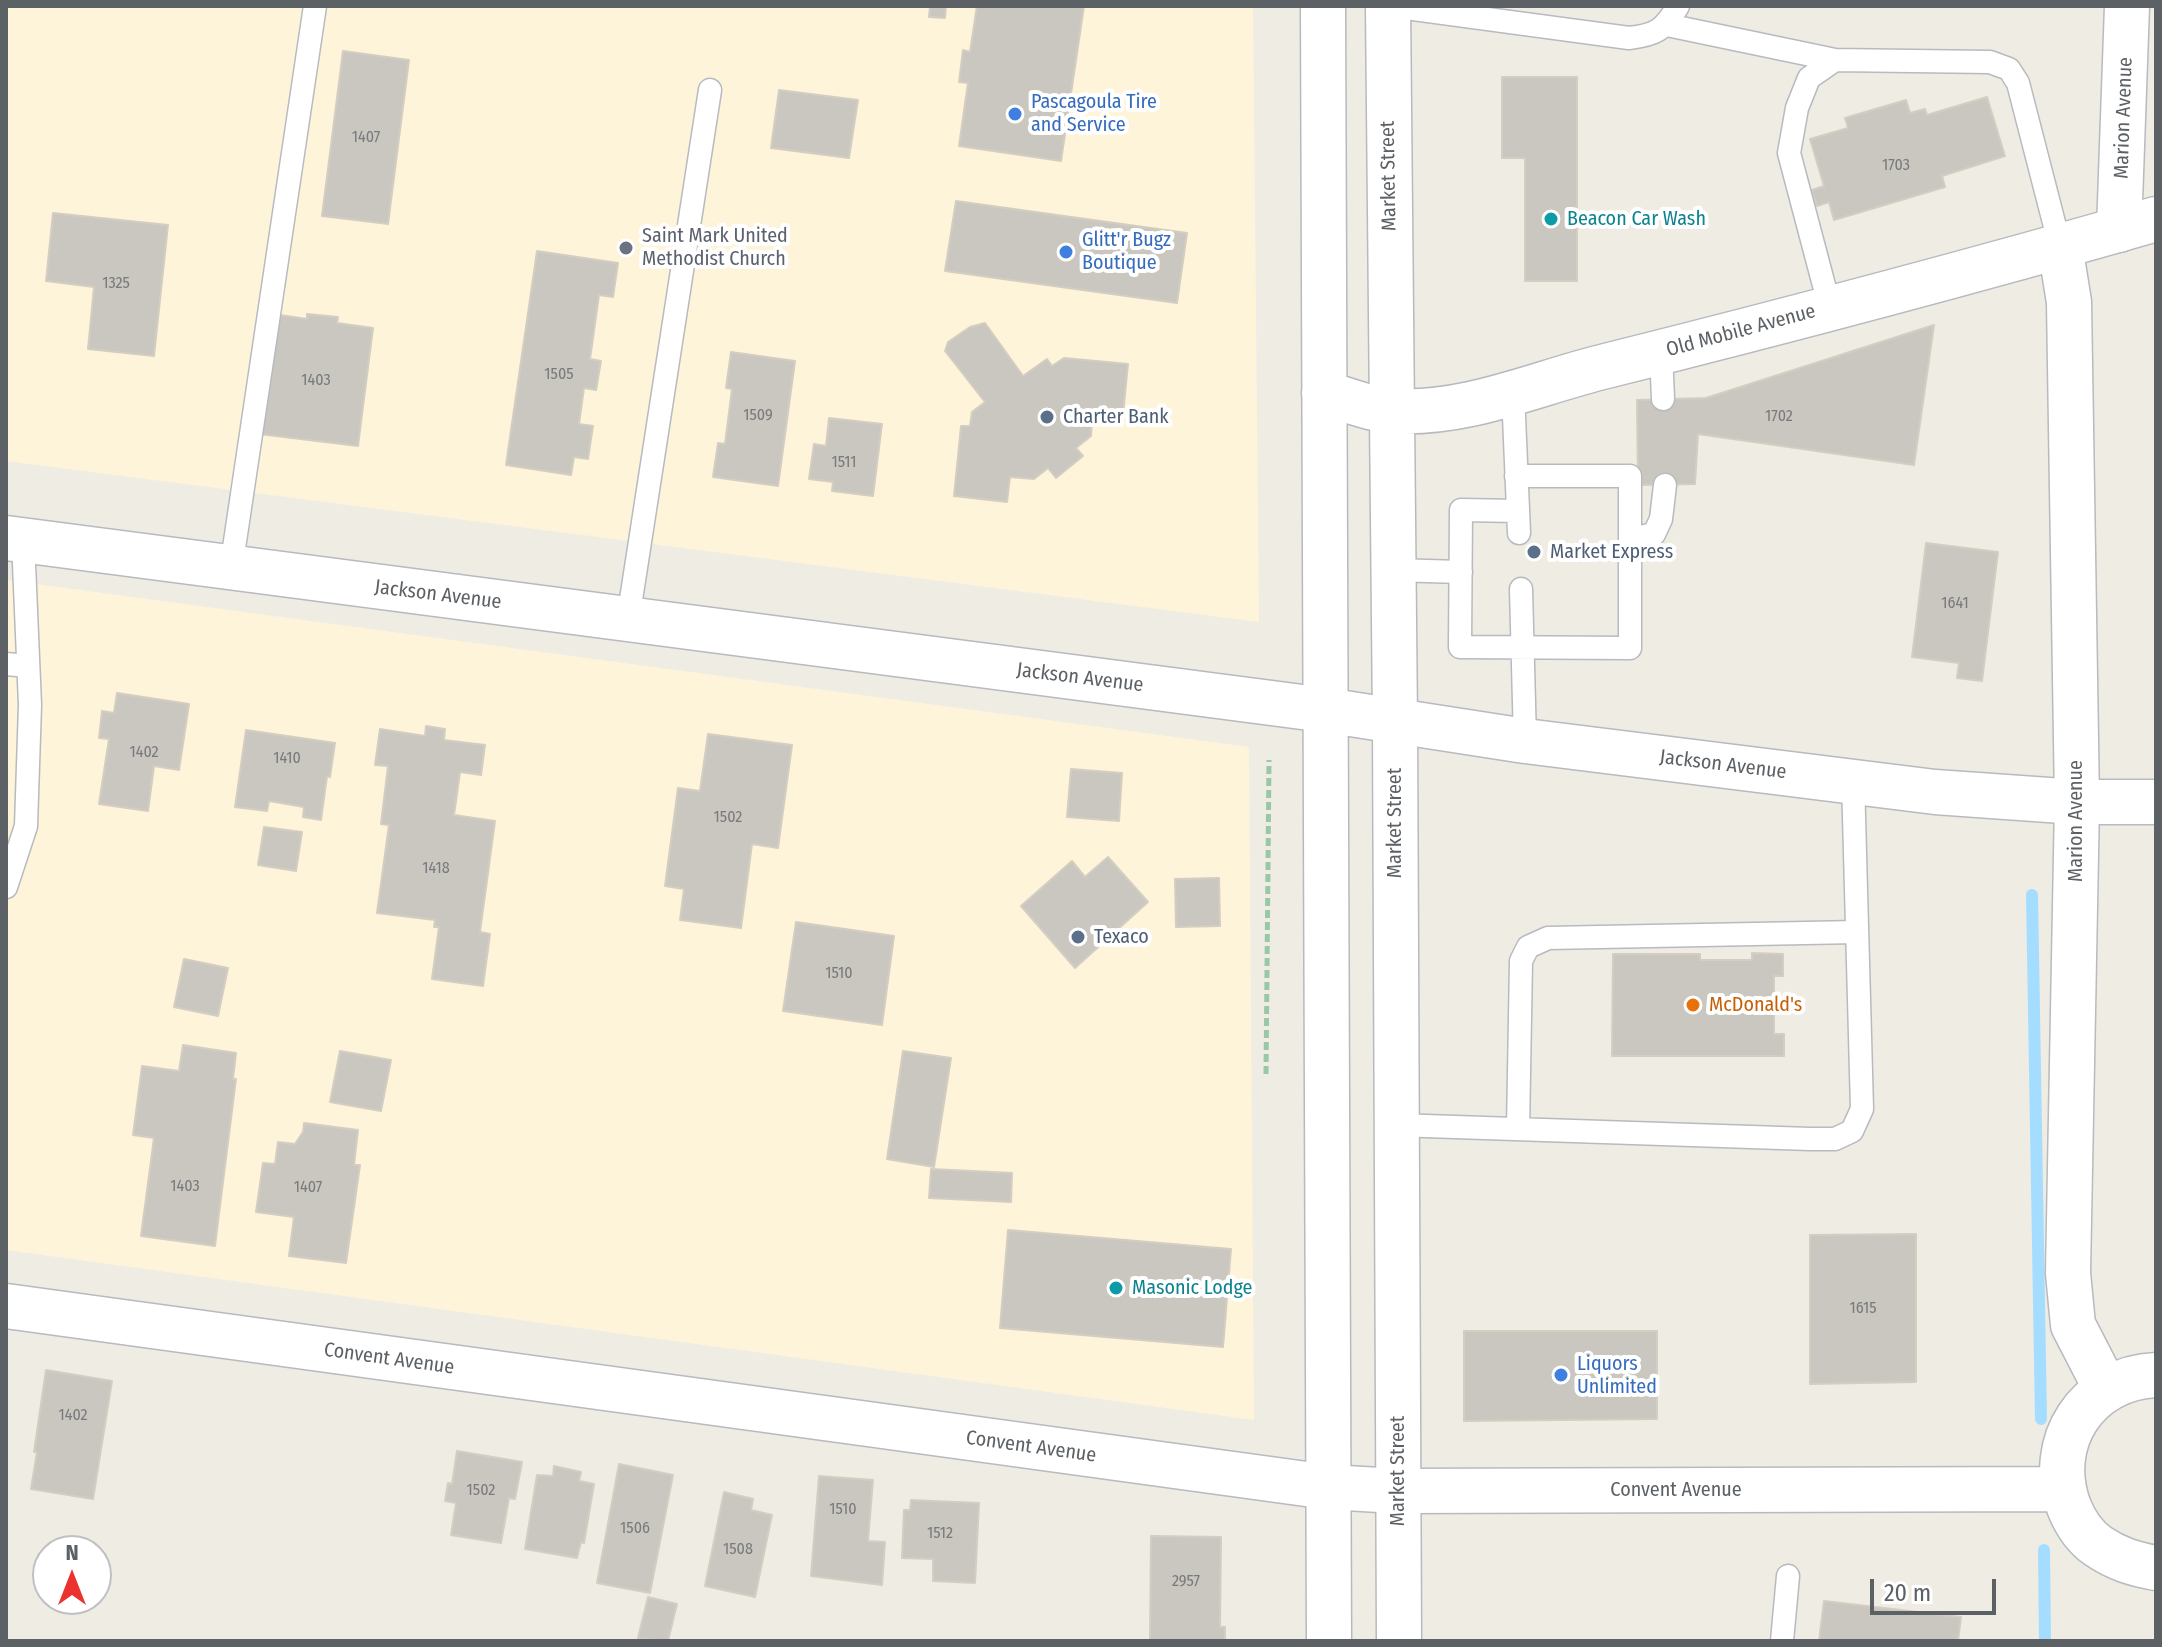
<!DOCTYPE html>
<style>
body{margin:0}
#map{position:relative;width:2162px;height:1647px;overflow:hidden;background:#efece4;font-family:"Fira Sans Condensed",sans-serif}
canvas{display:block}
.frame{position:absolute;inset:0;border:8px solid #5c6165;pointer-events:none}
.north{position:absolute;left:32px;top:1535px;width:80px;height:80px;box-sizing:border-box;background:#fff;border:2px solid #bec0c1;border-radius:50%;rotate:0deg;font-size:22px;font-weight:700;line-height:32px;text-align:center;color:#5c6165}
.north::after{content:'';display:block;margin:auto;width:28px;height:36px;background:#eb322e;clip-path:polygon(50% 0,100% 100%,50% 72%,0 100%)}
.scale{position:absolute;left:1870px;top:1579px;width:126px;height:36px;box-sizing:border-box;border:4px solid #5c6165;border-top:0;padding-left:10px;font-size:24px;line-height:28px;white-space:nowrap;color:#5c6165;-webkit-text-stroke:6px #fff;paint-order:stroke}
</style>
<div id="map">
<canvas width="2162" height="1647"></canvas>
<div class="frame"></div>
<div class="north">N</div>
<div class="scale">20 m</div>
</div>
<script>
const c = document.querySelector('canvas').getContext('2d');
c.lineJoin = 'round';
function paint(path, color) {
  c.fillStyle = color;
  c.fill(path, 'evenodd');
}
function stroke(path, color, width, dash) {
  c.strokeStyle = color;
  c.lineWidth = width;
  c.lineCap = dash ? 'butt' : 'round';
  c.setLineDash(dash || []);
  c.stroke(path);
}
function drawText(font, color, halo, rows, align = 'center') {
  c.font = font + ' "Fira Sans Condensed",sans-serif';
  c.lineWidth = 8;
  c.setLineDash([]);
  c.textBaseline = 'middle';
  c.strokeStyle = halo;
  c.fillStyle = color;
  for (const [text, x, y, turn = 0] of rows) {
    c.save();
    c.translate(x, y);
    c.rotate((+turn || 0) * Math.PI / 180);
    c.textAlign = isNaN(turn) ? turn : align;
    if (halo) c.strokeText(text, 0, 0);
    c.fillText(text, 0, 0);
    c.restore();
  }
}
const commercial = new Path2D(`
 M6 6H1253L1259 622 6 461Z
 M6 580 1249 747 1254 1420 6 1250Z`);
const stream = new Path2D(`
 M2032 895 2041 1419
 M2044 1550 2045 1641`);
const building = new Path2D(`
 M930 6H946L945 18 929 17Z
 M977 6H1084L1061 161 959 146 968 83 959 82 963 50 970 52Z
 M343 51 409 60 388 224 322 216Z
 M1502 77H1577V281H1525V158H1502Z
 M779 90 858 100 849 158 771 148Z
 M1987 97 2005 156 1942 176 1945 187 1834 220 1829 202 1817 206 1812 190 1824 186 1810 139 1848 128 1845 118 1906 100 1910 113 1925 109 1927 115Z
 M956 201 1187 233 1177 303 945 271Z
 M53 213 168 225 154 356 88 349 94 287 46 281Z
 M537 251 618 263 613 297 599 295 590 359 601 361 596 390 584 388 579 424 593 426 588 459 574 457 571 475 506 465Z
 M273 314 307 319V314L338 317 337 323 373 328 358 446 259 434Z
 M985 323 1023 376 1047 359 1052 366 1064 358 1128 364 1122 425 1092 422 1091 436 1076 448 1083 456 1056 478 1048 468 1034 479 1010 477 1007 502 954 496 961 426H970L972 412 985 402 945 351 948 342 970 327Z
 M1934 325 1914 465 1698 434 1695 484 1638 485 1637 400 1706 398Z
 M731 352 795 361 778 486 713 477 718 443 725 444 732 389 726 388Z
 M829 418 882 424 873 496 832 491 833 482 809 479 814 444 826 446Z
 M1926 543 1998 552 1982 681 1957 678 1959 663 1912 657Z
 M117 693 189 704 179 770 154 766 148 811 99 804 109 739 99 738 102 711 114 713Z
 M426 726 445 729 444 740 485 745 481 775 460 772 454 815 495 821 480 932 490 934 483 986 432 979 439 927H434L435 920 377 913 389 825 381 824 388 766 375 765 380 729 425 736Z
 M246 730 335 743 330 777 327 776 321 820 303 817 304 807 269 801 267 811 235 807Z
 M708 734 792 745 778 848 752 844 741 928 680 920 684 889 665 886 678 788 700 791Z
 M1071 769 1122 773 1119 821 1067 817Z
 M264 827 302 832 296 871 258 865Z
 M1108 857 1148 902 1075 968 1021 906 1072 861 1085 877Z
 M1219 878 1220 926 1176 927 1175 879Z
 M796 922 894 936 882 1025 783 1011Z
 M1752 953 1783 954V976H1774V1034H1784V1056H1612L1613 954H1700V960H1752Z
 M184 959 228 968 218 1016 174 1007Z
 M183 1045 236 1053 233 1079H236L215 1246 141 1236 154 1138 133 1135 142 1066 179 1071Z
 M340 1051 391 1060 381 1111 330 1102Z
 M903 1051 951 1058 934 1167 887 1159Z
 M304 1123 358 1130 354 1165H360L346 1263 289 1256 294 1217 256 1212 263 1163 275 1164 278 1142 295 1144 303 1132Z
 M931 1169 1012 1173 1011 1202 929 1198Z
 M1008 1230 1231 1249 1223 1347 1000 1328Z
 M1916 1234V1382L1810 1384V1235Z
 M1464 1331H1657V1419L1464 1421Z
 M46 1370 112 1381 93 1499 31 1489 37 1452H34Z
 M457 1451 522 1462 515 1499 509 1498 501 1543 451 1535 456 1503 445 1501 448 1483 452 1484Z
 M619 1464 673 1475 650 1593 597 1583Z
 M554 1466 581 1472 579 1481 594 1484 584 1543 581 1542 577 1558 525 1549 537 1475 553 1476Z
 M819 1476 873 1480 868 1541 885 1542 882 1585 811 1576Z
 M724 1492 753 1499 751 1510 772 1515 755 1597 705 1586Z
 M911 1500 979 1503 975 1583 933 1581V1559L902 1558 904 1510H910Z
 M1151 1536 1221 1537 1220 1627H1225V1641H1150Z
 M648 1597 677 1604 668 1641 638 1638Z
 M1824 1601 1961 1617 1958 1641H1819Z`);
const path = new Path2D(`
 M1266 1074 1269 760`);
const service = new Path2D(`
 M1391 6 1629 38C1656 35 1664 30 1678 6
 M1667 25 1835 60
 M1830 308 1789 153 1797 108 1809 78 1835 60 1990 62 2009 69 2018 83 2060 246
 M1661 352 1663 399
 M1513 393 1519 533
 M1516 476H1630V648L1460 647 1461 510 1518 511
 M1630 539 1654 534 1661 519 1665 485
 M231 568 315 6
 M1393 570 1461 572
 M1521 589 1525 741
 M628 619 710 90
 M6 664 28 666
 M6 887 26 826 30 705 23 540
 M1396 1125 1810 1139H1835L1852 1131 1862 1109 1853 780
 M1518 1129 1521 961 1528 947 1548 938 1857 932
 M1782 1641 1788 1576`);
const minor = new Path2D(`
 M2119 230 2127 6
 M2060 246 2069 302 2077 802 2068 1273 2073 1325 2106 1389`);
const tertiary = new Path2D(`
 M6 538 1325 710 1525 741 1935 792 2077 802H2156
 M6 1306 1328 1487 1397 1491 2063 1489
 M2156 1375C2087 1378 2045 1442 2069 1507 2075 1522 2085 1537 2098 1546 2117 1559 2134 1564 2156 1568`);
const secondary = new Path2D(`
 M1323 6 1329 1641
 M1388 6 1395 722 1399 1641
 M1324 393C1346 399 1371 410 1394 411 1468 415 1536 383 1606 366 1790 320 1974 271 2156 219`);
const markers = [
 [1015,114,8,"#3f7fe0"],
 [1551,219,8,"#0f9aa8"],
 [626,248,8,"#6b7280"],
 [1066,252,8,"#3f7fe0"],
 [1047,417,8,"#5c6f8a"],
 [1534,552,8,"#5c6f8a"],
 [1078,937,8,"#5c6f8a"],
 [1693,1005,8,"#e8710a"],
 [1116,1288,8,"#0f9aa8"],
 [1561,1375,8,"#3f7fe0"]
];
const numberNames = [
 ["1407",366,138],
 ["1703",1896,166],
 ["1325",116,284],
 ["1505",559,375],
 ["1403",316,381],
 ["1509",758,416],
 ["1702",1779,417],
 ["1511",844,463],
 ["1641",1955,604],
 ["1402",144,753],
 ["1410",287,759],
 ["1502",728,818],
 ["1418",436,869],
 ["1510",839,974],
 ["1403",185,1187],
 ["1407",308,1188],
 ["1615",1863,1309],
 ["1402",73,1416],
 ["1502",481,1491],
 ["1510",843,1510],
 ["1506",635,1529],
 ["1512",940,1534],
 ["1508",738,1550],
 ["2957",1186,1582]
];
const shopNames = [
 ["Pascagoula Tire",1031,102],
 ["and Service",1031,125],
 ["Glitt'r Bugz",1082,240],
 ["Boutique",1082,263],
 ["Liquors",1577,1364],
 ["Unlimited",1577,1387]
];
const streetNames = [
 ["Marion Avenue",2124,118,-88],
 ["Market Street",1389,176,-91],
 ["Old Mobile Avenue",1741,331,-15],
 ["Jackson Avenue",438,595,7],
 ["Jackson Avenue",1080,678,7],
 ["Jackson Avenue",1723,765,7],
 ["Marion Avenue",2076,821,-90],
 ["Market Street",1395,823,-90],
 ["Convent Avenue",389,1359,8],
 ["Convent Avenue",1031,1447,8],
 ["Market Street",1398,1471,-90],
 ["Convent Avenue",1676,1490]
];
const cultureNames = [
 ["Beacon Car Wash",1567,219],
 ["Masonic Lodge",1132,1288]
];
const worshipNames = [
 ["Saint Mark United",642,236],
 ["Methodist Church",642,259]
];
const serviceNames = [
 ["Charter Bank",1063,417],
 ["Market Express",1550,552],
 ["Texaco",1094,937]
];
const foodNames = [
 ["McDonald's",1709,1005]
];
paint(commercial, '#fef4da');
stroke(stream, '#a4ddff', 12);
paint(building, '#cac7c1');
stroke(building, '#d4cdc2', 2);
stroke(service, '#b7babe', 25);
stroke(minor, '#b7babe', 47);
stroke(tertiary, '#b7babe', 47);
stroke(secondary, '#b6babe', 47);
stroke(path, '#99c8a4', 5, [8, 4]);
stroke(service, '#fff', 22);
stroke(minor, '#fff', 44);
stroke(tertiary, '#fff', 44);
stroke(secondary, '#fff', 44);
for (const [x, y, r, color] of markers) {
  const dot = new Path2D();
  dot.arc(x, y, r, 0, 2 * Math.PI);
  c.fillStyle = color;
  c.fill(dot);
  stroke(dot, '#fff', 3);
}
drawText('16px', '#787a7c', null, numberNames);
drawText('20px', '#366cbe', '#fff', shopNames, 'left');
drawText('20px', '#5c6165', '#fff', streetNames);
drawText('20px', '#0d838f', '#fff', cultureNames, 'left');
drawText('20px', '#5b616d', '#fff', worshipNames, 'left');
drawText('20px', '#4e5e75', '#fff', serviceNames, 'left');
drawText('20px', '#c56008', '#fff', foodNames, 'left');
</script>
